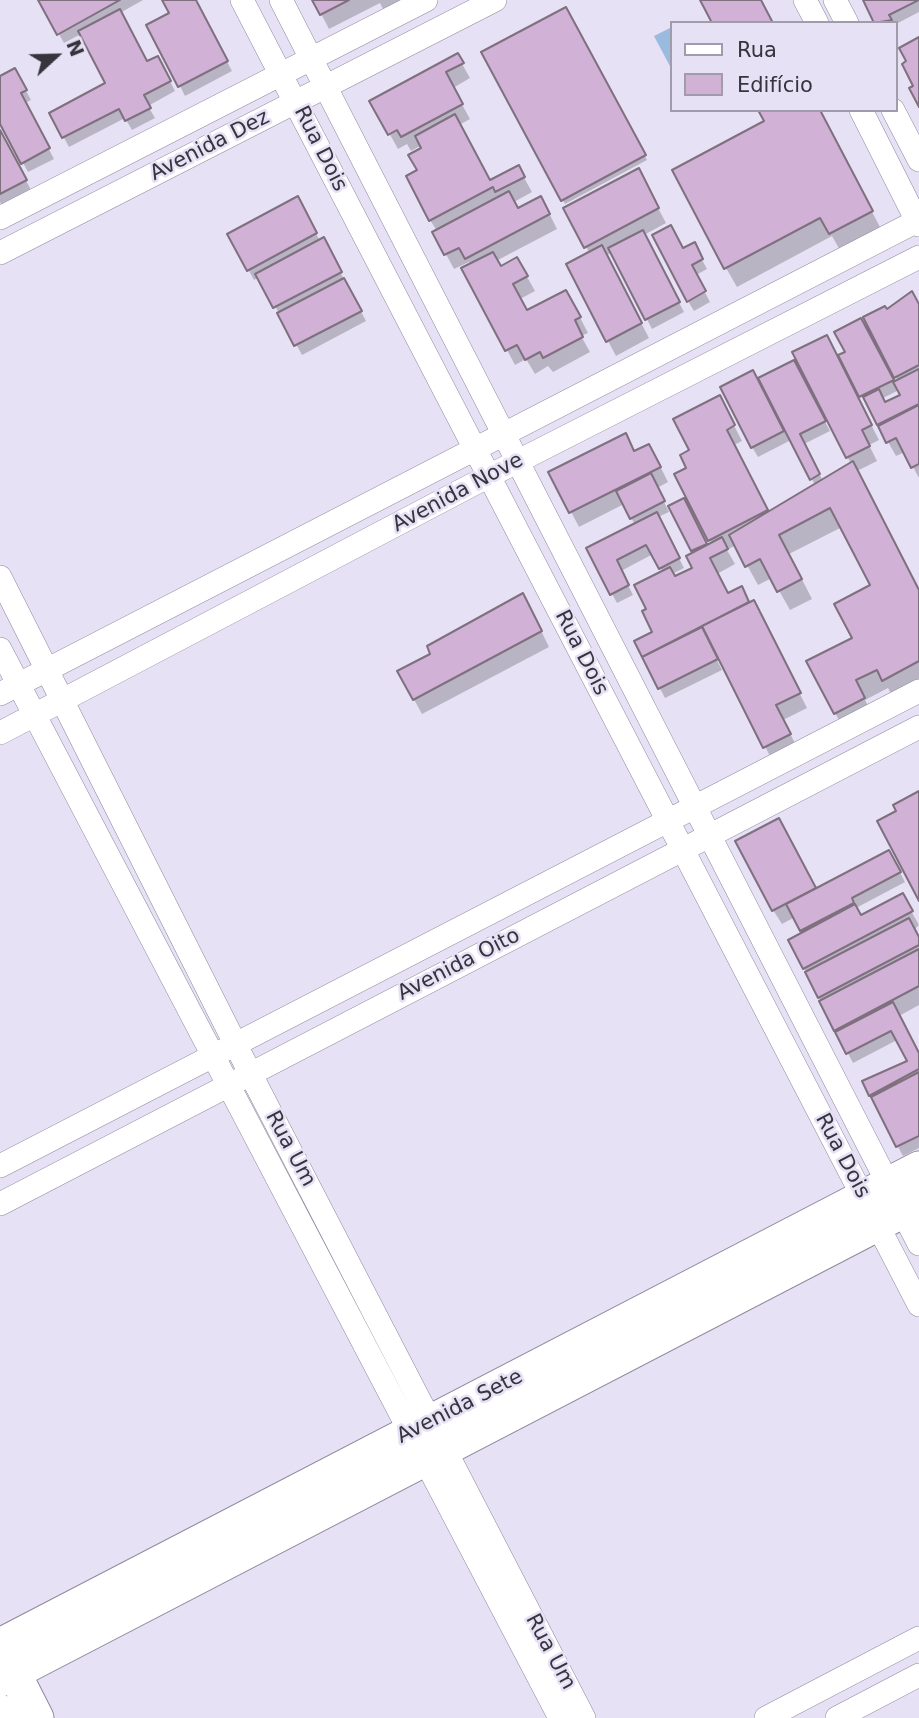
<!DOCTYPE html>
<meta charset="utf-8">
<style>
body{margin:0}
#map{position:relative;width:919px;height:1718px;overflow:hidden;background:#e7e1f6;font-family:"DejaVu Sans",sans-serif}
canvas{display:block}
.legend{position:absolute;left:670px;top:21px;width:228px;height:91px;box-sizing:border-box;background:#e7e1f6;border:2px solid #a09cac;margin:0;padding:9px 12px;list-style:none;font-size:21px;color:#36343c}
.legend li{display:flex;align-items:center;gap:14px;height:35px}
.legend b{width:35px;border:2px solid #a09cac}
.north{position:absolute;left:21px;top:21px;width:70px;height:70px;-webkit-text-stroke:5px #e7e1f6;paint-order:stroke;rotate:68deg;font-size:19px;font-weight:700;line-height:28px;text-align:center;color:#36343c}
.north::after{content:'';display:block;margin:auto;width:24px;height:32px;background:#36343c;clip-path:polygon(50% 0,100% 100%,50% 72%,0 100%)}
</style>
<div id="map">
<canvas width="919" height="1718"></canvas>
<ul class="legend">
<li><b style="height:9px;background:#fff"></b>Rua</li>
<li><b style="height:19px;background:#d1b1d5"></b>Edifício</li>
</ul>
<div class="north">N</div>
</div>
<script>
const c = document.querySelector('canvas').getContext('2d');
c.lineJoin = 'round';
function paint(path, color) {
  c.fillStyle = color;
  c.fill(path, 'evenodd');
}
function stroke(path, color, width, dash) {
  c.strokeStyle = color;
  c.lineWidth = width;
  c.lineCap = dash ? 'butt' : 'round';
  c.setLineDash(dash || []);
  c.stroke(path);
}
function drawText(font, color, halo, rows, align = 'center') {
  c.font = font + ' "DejaVu Sans",sans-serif';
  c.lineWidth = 5;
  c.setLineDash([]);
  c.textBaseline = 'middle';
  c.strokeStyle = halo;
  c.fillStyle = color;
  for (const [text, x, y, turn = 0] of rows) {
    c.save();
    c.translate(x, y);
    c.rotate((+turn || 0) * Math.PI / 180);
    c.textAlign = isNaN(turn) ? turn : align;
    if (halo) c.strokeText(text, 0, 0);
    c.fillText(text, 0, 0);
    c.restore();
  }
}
const water = new Path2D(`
 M672 27V70L654 36Z`);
const shadow = new Path2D(`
 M40 0H143L120 13 147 63 158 58 175 91 148 106 155 118 132 130 125 118 69 147 51 114 108 84 81 34 64 43Z
 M164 0H195L232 71 185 96 180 86 172 13Z
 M314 0H404L384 11 380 3 329 29Z
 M865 0H919V12L896 24 876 23Z
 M566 9 647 160 565 204 484 53Z
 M457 55 470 78 453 88 470 119 459 125 490 182 518 167 532 192 514 202 518 210 549 213 557 229 496 261 500 268 517 259 535 291 520 299 527 312 574 306 588 333 581 336 590 352 553 372 548 366 535 374 526 359 515 365 464 269 471 265 469 262 454 269 434 232 437 231 430 220 419 171 424 149 422 145 411 151 407 144 398 149 372 102Z
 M15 70 31 100 25 103 54 159 28 172 0 120V78Z
 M819 110 882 231 841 252 832 236 737 287 726 268Z
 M0 132 31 190 2 206 0 202Z
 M646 185 666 223 644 235 684 312 652 329 612 252 606 256 649 338 616 356 568 265 590 254 566 209Z
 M297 199 320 241 328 249 366 321 302 355 259 277 254 280 230 235Z
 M694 245 707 269 696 275 710 302 694 311 688 301 683 250Z
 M919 306V478L905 452 896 456 840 356 847 353 866 330 894 384 898 381 866 318ZM899 390 902 396 886 404 883 398Z
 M834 352 879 440 869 445 877 461 857 471 919 591V686L894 699 888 688 865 700 874 717 846 732 835 713 854 639 872 586 842 527 789 554 812 599 790 610 772 578 758 585 736 545 727 550 735 564 717 574 728 595 741 589 761 617 807 708 783 720 798 749 773 762 711 640 708 642 722 670 665 698 636 642 654 633 649 609 663 572 653 554 621 571 633 595 617 603 588 549 635 525 624 504 579 527 551 473 635 453 657 460 668 482 657 488 669 512 658 517 684 568 672 574 674 578 694 568 695 553 671 507 689 510 708 547 712 544 676 475 688 468 691 451 727 412 742 441 734 445 768 514 815 485 791 440 758 457 752 447 757 381 793 362 830 431 804 444 823 481 851 464 795 353Z
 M531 610 549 647 422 714 399 672Z
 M787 834 816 891 889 852 905 882 856 908 860 917 902 895 919 925 914 930 919 940V1005L899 1016 919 1055V1148L903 1156 870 1095 909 1062 897 1040 853 1063 790 941 804 933 795 917 782 924 773 910Z`);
const building = new Path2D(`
 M38 0H120L57 35Z
 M162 0H196L228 61 178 87 146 25 169 13Z
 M312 0H349L320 15Z
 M700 0H761L773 23H712Z
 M863 0H919L889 15 892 20 874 23Z
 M566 7 646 155 561 201 481 52Z
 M120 9 147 61 158 56 171 81 144 95 151 108 125 121 119 109 62 138 49 113 105 83 78 31Z
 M919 37V107L909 88 913 86 902 64 906 61 899 48Z
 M458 53 464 63 446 72 463 104 401 137 397 130 388 135 369 101Z
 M15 68 27 90 21 93 50 148 21 164 0 124V76Z
 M758 110H820L873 211 829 234 820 218 724 269 672 170 764 121Z
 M455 114 490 180 519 165 525 177 495 192 493 187 429 221 406 176 417 170 408 155 421 148 415 136Z
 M0 130 27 180 0 194Z
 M639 168 659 208 584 248 563 208Z
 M509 191 518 208 541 196 550 214 465 259 459 248 444 255 432 232Z
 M298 196 317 233 247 271 227 234Z
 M671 225 683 248 695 242 703 259 692 265 706 291 687 302 652 235Z
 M643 230 680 302 645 320 608 248Z
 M324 237 342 272 273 308 255 274Z
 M602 245 642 323 606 342 566 264Z
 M493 252 501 266 517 257 528 276 513 284 527 310 566 290 581 317 575 320 583 337 543 358 540 352 525 360 517 345 505 351 461 268Z
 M344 278 362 311 294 346 277 313Z
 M912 291 919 304V365L894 378 863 317 885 306 887 309Z
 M861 318 894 380 859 397 838 355 845 352 834 332Z
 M827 335 872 425 862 430 870 446 846 458 792 352Z
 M794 360 826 421 800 434 820 474 810 480 758 378Z
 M919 369V404L877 425 863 397 879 389 885 402 900 395 893 382Z
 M753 370 784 431 751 448 720 387Z
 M720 395 735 425 727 430 768 510 708 541 674 474 686 468 680 455 689 450 673 419Z
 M919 405V464L911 468 896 438 886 443 878 426Z
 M626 433 634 451 649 444 661 467 569 513 548 472Z
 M853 461 919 590V661L882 681 877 670 856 680 865 698 834 714 806 661 852 638 834 604 870 585 830 508 779 535 802 579 777 592 760 559 745 567 729 535Z
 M651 473 665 501 630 519 616 491Z
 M684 498 707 544 691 551 668 506Z
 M657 512 680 558 659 569 646 545 617 560 629 585 610 595 586 548Z
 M722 537 728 549 710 558 728 593 742 586 749 602 642 657 634 641 652 632 642 611 646 609 634 585 670 567 675 576 692 568 686 556Z
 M523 593 542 631 413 700 397 671 430 654 427 646Z
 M754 600 801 693 776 705 791 734 763 748 702 626Z
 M702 627 718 659 658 689 642 657Z
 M919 791V901L877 821 896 811 893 805Z
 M779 818 816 888 772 911 735 841Z
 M889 850 901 872 852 898 854 903 800 931 786 904Z
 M903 893 913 911 803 969 788 940 855 904 861 915Z
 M909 918 919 937V945L818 998 805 972Z
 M919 949V986L834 1031 819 1001Z
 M893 1002 919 1053V1069L869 1096 862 1081 907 1061 891 1031 846 1054 835 1032Z
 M919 1072V1136L896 1147 871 1097Z`);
const street = new Path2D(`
 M242 0 919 1305
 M281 0 919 1244
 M805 0 817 23
 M835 0 847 23
 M861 110 919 225
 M893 110 919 160
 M0 218 426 0
 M0 253 495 0
 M0 577 249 1071 584 1718
 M0 649 560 1718
 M0 694 919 220
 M0 733 489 476 919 257
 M0 1166 919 691
 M0 1204C305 1043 613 887 919 727
 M766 1718 919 1638
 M837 1718 919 1675`);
const secondary = new Path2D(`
 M0 1645 919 1168
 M5 1655 37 1718
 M0 1680 919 1203
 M0 1711 3 1718`);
const streetNames = [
 ["Avenida Dez",210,146,-27],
 ["Rua Dois",320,149,63],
 ["Avenida Nove",458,493,-28],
 ["Rua Dois",581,653,63],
 ["Avenida Oito",459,965,-27],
 ["Rua Um",290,1149,62],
 ["Rua Dois",842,1156,62],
 ["Avenida Sete",460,1407,-27],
 ["Rua Um",550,1652,62]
];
paint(water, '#9abade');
paint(shadow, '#0003');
paint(building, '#d1b1d5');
stroke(building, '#7e707f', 2);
stroke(street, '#8e899c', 24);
stroke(secondary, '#8e899c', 35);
stroke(street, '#fff', 23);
stroke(secondary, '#fff', 33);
drawText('21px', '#36343c', '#e7e1f6', streetNames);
</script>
